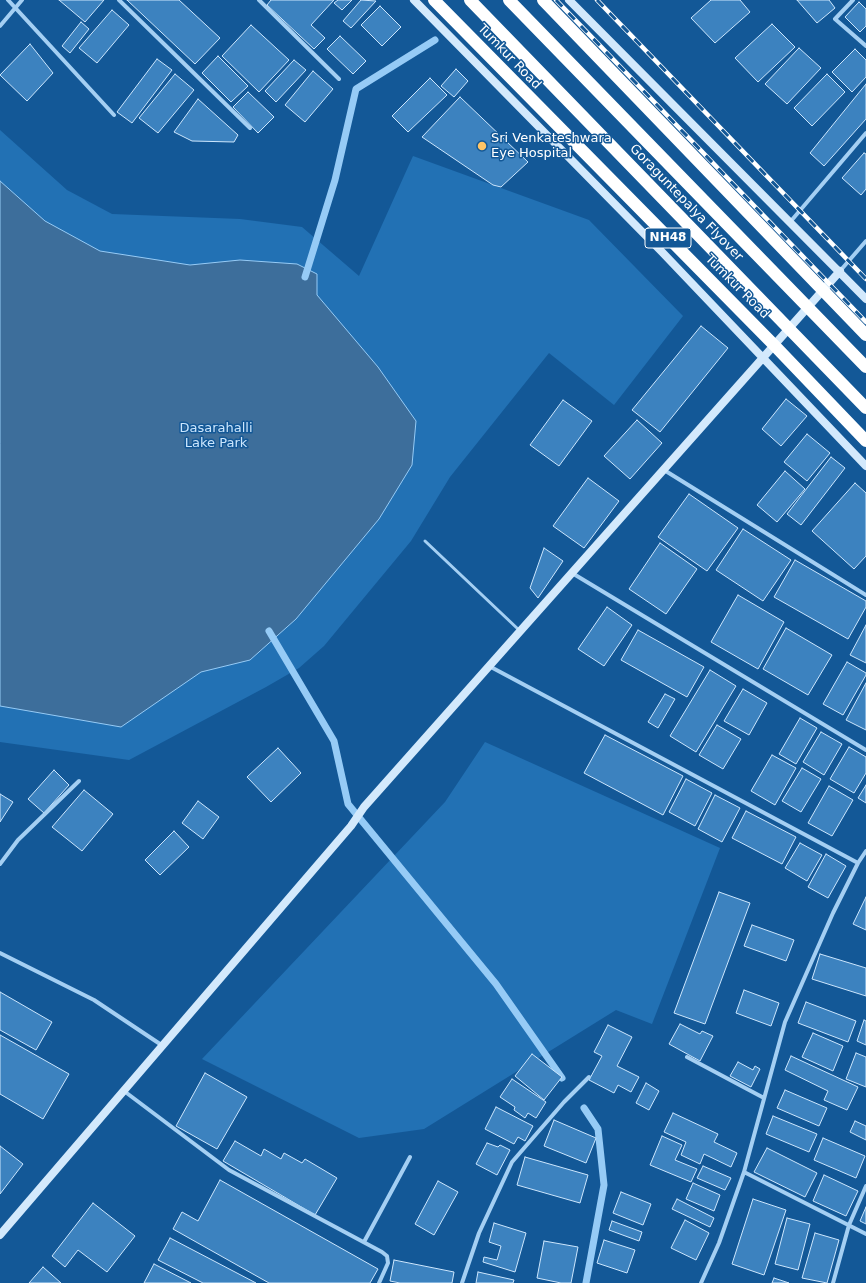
<!DOCTYPE html>
<html>
<head>
<meta charset="utf-8">
<style>
	body { margin:0 }
	canvas { display:block; background:#135897 }
</style>
</head>
<body>
<canvas width="866" height="1283"></canvas>
<script>
const context = document.querySelector('canvas').getContext('2d');
context.lineJoin = 'round';
function fill(path, color) { context.fillStyle = color; context.fill(path, 'evenodd'); }
const poly = rows => new Path2D(rows.map(r => 'M' + r).join(''));
function strokePath(path, color, width, dash) { context.strokeStyle = color; context.lineWidth = width; context.lineCap = dash ? 'butt' : 'round'; context.setLineDash(dash || []); context.stroke(path); }
function write(font, color, halo, rows, align = 'center') {
  context.font = font + ' "DejaVu Sans",sans-serif'; context.lineWidth = 3; context.setLineDash([]); context.textBaseline = 'middle'; context.strokeStyle = halo; context.fillStyle = color; for (const [text, x, y, turn = 0] of rows) {
    context.save(); context.translate(x, y); context.rotate((+turn || 0) * Math.PI / 180); context.textAlign = isNaN(turn) ? turn : align; if (halo) context.strokeText(text, 0, 0); context.fillText(text, 0, 0); context.restore();
  }
}
fill(poly([
	[0,130,67,190,112,214,240,219,302,227,359,276,413,156,589,220,683,316,614,405,549,353,450,477,411,541,324,646,299,668,266,687,129,760,0,742],
	[485,742,720,848,652,1024,616,1010,424,1129,359,1138,202,1059,445,802]
]), '#2271b4');
const water = poly([
	[0,181,45,221,100,251,190,265,240,260,297,264,317,274,317,295,378,367,416,421,412,465,379,519,296,619,250,660,201,672,121,727,0,706,0,181]
]);
fill(water, '#3d6e9b');
strokePath(water, '#96cbf6', 1);
strokePath(poly([
	[305,277,335,180,356,89,435,40],
	[269,631,334,741,348,804,496,984,562,1078],
	[584,1108,598,1129,604,1185,586,1283]
]), '#96cbf6', 7);
const building = poly([
	[59,0,104,0,85,22,59,0],
	[127,0,179,0,220,38,195,64,127,0],
	[271,0,334,0,311,25,325,38,314,49,267,5,271,0],
	[338,0,352,0,342,10,334,3,338,0],
	[361,0,376,1,351,28,343,21,361,0],
	[711,0,740,0,750,12,715,43,691,18,711,0],
	[797,0,829,0,835,8,817,23,797,0],
	[859,2,866,9,866,26,860,32,845,17,859,2],
	[380,6,401,27,382,46,361,25,380,6],
	[112,10,129,25,97,63,79,48,112,10],
	[81,22,89,29,70,53,62,46,81,22],
	[772,24,795,47,758,82,735,58,772,24],
	[251,25,289,60,259,92,222,56,251,25],
	[340,36,366,61,353,74,327,49,340,36],
	[30,44,53,73,27,101,0,75,30,44],
	[799,48,821,68,787,104,765,84,799,48],
	[855,49,866,60,866,77,852,92,832,72,855,49],
	[218,56,248,86,231,102,202,73,218,56],
	[157,59,172,70,132,123,117,112,157,59],
	[294,60,306,70,276,102,265,91,294,60],
	[456,69,468,81,454,97,441,86,456,69],
	[313,71,333,89,305,122,285,105,313,71],
	[175,74,194,90,158,133,139,118,175,74],
	[827,74,845,92,812,126,794,108,827,74],
	[430,78,447,95,408,132,392,116,430,78],
	[866,84,866,119,824,166,810,153,866,84],
	[248,92,274,117,258,133,233,107,248,92],
	[460,97,528,162,501,187,493,185,422,137,460,97],
	[198,99,238,135,234,142,192,141,174,132,198,99],
	[864,153,866,154,866,189,861,195,842,178,864,153],
	[701,326,728,348,660,432,632,410,701,326],
	[786,399,807,416,781,446,762,429,786,399],
	[563,400,592,421,559,466,530,445,563,400],
	[637,420,662,443,630,479,604,456,637,420],
	[807,434,830,453,807,481,784,462,807,434],
	[831,457,845,468,801,525,787,514,831,457],
	[785,471,805,489,777,522,757,505,785,471],
	[588,478,619,501,584,548,553,526,588,478],
	[855,483,866,493,866,556,854,569,812,531,855,483],
	[689,494,738,528,707,571,658,537,689,494],
	[743,529,791,560,763,601,716,570,743,529],
	[660,543,697,569,666,614,629,589,660,543],
	[544,548,563,561,538,598,530,588,544,548],
	[795,560,866,601,866,607,848,639,774,597,795,560],
	[738,595,784,622,758,669,711,642,738,595],
	[607,607,632,625,604,666,578,649,607,607],
	[866,625,866,663,850,655,866,625],
	[786,628,832,655,808,695,763,669,786,628],
	[638,630,704,667,687,697,621,660,638,630],
	[847,662,866,673,866,675,843,715,823,704,847,662],
	[710,670,736,686,696,752,670,736,710,670],
	[866,683,866,730,846,720,866,683],
	[743,689,767,703,749,735,724,721,743,689],
	[665,694,675,699,658,728,648,722,665,694],
	[800,718,817,728,796,764,779,754,800,718],
	[717,725,741,739,723,769,699,755,717,725],
	[821,732,842,744,824,775,803,762,821,732],
	[605,735,683,776,663,815,584,773,605,735],
	[849,747,866,757,866,773,854,793,830,779,849,747],
	[278,748,301,773,271,802,247,777,278,748],
	[772,755,796,768,775,805,751,791,772,755],
	[802,768,821,779,801,812,782,801,802,768],
	[54,770,69,785,44,813,28,799,54,770],
	[686,779,712,793,695,826,669,812,686,779],
	[866,785,866,803,858,798,866,785],
	[829,786,853,800,832,836,808,823,829,786],
	[84,790,113,814,82,851,52,827,84,790],
	[0,794,13,802,0,822,0,794],
	[715,795,740,808,722,842,698,829,715,795],
	[198,801,219,817,203,839,182,823,198,801],
	[746,811,796,837,782,864,732,838,746,811],
	[174,831,189,847,160,875,145,860,174,831],
	[800,843,822,855,807,881,785,868,800,843],
	[826,854,846,866,828,898,808,887,826,854],
	[719,892,750,903,705,1024,674,1013,719,892],
	[866,897,866,930,853,924,866,897],
	[752,925,794,940,786,961,744,946,752,925],
	[820,954,866,968,866,996,812,979,820,954],
	[744,990,779,1003,771,1026,736,1013,744,990],
	[0,992,52,1022,36,1050,0,1030,0,992],
	[806,1002,856,1021,848,1042,798,1023,806,1002],
	[864,1020,866,1021,866,1045,857,1041,864,1020],
	[680,1024,700,1034,702,1031,713,1036,700,1061,669,1044,680,1024],
	[608,1025,632,1037,617,1066,639,1077,631,1092,618,1085,614,1093,589,1080,602,1056,594,1052,608,1025],
	[813,1033,843,1046,833,1071,802,1057,813,1033],
	[0,1035,69,1074,43,1119,0,1094,0,1035],
	[856,1053,866,1057,866,1087,846,1079,856,1053],
	[532,1054,562,1077,544,1100,515,1076,532,1054],
	[791,1056,858,1087,847,1110,824,1100,828,1091,785,1070,791,1056],
	[738,1062,753,1070,755,1066,760,1069,751,1087,730,1076,738,1062],
	[205,1073,247,1097,217,1149,176,1126,205,1073],
	[512,1079,546,1102,536,1118,528,1113,525,1118,514,1110,515,1107,500,1097,512,1079],
	[646,1083,659,1091,649,1110,636,1103,646,1083],
	[785,1090,827,1108,819,1126,777,1108,785,1090],
	[496,1107,533,1126,525,1141,518,1137,514,1144,485,1129,496,1107],
	[673,1113,718,1134,714,1142,737,1153,731,1167,704,1154,700,1164,681,1155,686,1142,664,1132,673,1113],
	[773,1116,817,1134,809,1152,766,1134,773,1116],
	[554,1120,596,1138,586,1163,544,1146,554,1120],
	[855,1121,866,1126,866,1140,850,1132,855,1121],
	[662,1136,682,1145,675,1160,697,1169,691,1182,650,1165,662,1136],
	[823,1138,865,1156,856,1178,814,1160,823,1138],
	[235,1141,261,1156,264,1149,281,1159,284,1153,302,1163,305,1159,337,1178,315,1215,223,1161,235,1141],
	[487,1143,498,1147,500,1145,510,1150,497,1175,476,1164,487,1143],
	[0,1146,23,1164,0,1194,0,1146],
	[767,1148,817,1173,805,1197,754,1172,767,1148],
	[525,1157,588,1175,580,1203,517,1185,525,1157],
	[703,1166,731,1178,725,1190,697,1178,703,1166],
	[824,1175,858,1191,846,1216,813,1201,824,1175],
	[220,1180,378,1269,370,1283,269,1283,173,1229,182,1212,198,1221,220,1180],
	[438,1181,458,1192,434,1235,415,1224,438,1181],
	[693,1183,720,1195,714,1211,686,1199,693,1183],
	[621,1192,651,1204,643,1225,613,1213,621,1192],
	[677,1199,714,1218,710,1227,672,1209,677,1199],
	[753,1199,786,1210,764,1275,732,1264,753,1199],
	[93,1203,135,1236,107,1272,78,1250,65,1267,52,1256,93,1203],
	[866,1207,866,1224,860,1221,866,1207],
	[787,1218,810,1224,798,1270,775,1264,787,1218],
	[685,1220,709,1233,696,1260,671,1248,685,1220],
	[612,1221,642,1232,639,1241,609,1230,612,1221],
	[494,1223,526,1233,515,1272,483,1262,484,1257,497,1260,501,1246,489,1242,494,1223],
	[815,1233,839,1240,827,1283,802,1278,815,1233],
	[170,1238,256,1283,203,1283,158,1260,170,1238],
	[604,1240,635,1250,627,1273,597,1263,604,1240],
	[544,1241,578,1247,571,1283,561,1283,537,1278,544,1241],
	[394,1260,454,1272,452,1283,400,1283,390,1281,394,1260],
	[154,1264,191,1283,144,1283,154,1264],
	[43,1267,61,1283,29,1283,43,1267],
	[478,1272,514,1280,513,1283,476,1283,478,1272],
	[774,1278,789,1283,772,1283,774,1278]
]);
fill(building, '#3c82bf');
strokePath(building, '#cce6fd', 1);
strokePath(poly([
	[425,541,519,630]
]), '#a4cff3', 3);
strokePath(poly([
	[8,0,114,115],
	[119,0,250,128],
	[259,0,339,79],
	[853,0,835,19,866,46],
	[0,26,22,0],
	[791,221,866,133],
	[840,271,866,241],
	[664,470,866,595],
	[572,573,866,750],
	[489,666,858,863],
	[0,864,18,840,79,781],
	[0,953,94,1000,163,1046],
	[687,1057,764,1098],
	[124,1091,229,1170,382,1252,387,1256,388,1263,379,1283],
	[744,1172,866,1234],
	[364,1242,410,1157],
	[462,1283,479,1233,512,1162,564,1102,589,1077],
	[701,1283,719,1243,744,1172,785,1022,833,913,858,863,866,851],
	[833,1283,849,1225,866,1186]
]), '#a4cff3', 4);
strokePath(poly([
	[414,0,662,252,866,466],
	[569,0,866,299],
	[0,1235,351,826,364,807,840,271]
]), '#d3e9fc', 8);
strokePath(poly([
	[434,0,774,345,866,441],
	[543,0,866,335]
]), '#fff', 12);
const rail = poly([
	[556,0,866,322],
	[597,0,866,279]
]);
strokePath(rail, '#fff', 4.5);
strokePath(rail, '#135897', 3, [9]);
strokePath(poly([
	[470,0,866,408],
	[509,0,866,367]
]), '#fff', 12);
for (const [x, y, r, color] of [
	[482,146,5,"#ffc566"]
]) { const dot = new Path2D(); dot.arc(x, y, r, 0, 2 * Math.PI); context.fillStyle = color; context.fill(dot); strokePath(dot, '#135897', 1.5); }
for (const [x, y, w] of [
	[668,238,46]
]) { const box = new Path2D(); box.roundRect(x - w / 2, y - 10, w, 20, 3); context.fillStyle = '#135897'; context.fill(box); strokePath(box, '#fff', 1); }
write('bold 12px', '#fff', null, [
	["NH48",668,238]
]);
write('13px', '#fff', '#135897', [
	["Tumkur Road",509,57,46],
	["Goraguntepalya Flyover",686,203,46],
	["Tumkur Road",737,287,45]
]);
write('13px', '#fff', '#135897', [
	["Sri Venkateshwara",491,139],
	["Eye Hospital",491,154]
], 'left');
write('13px', '#cce6fd', '#135897', [
	["Dasarahalli",216,429],
	["Lake Park",216,444]
]);
</script>
</body>
</html>
